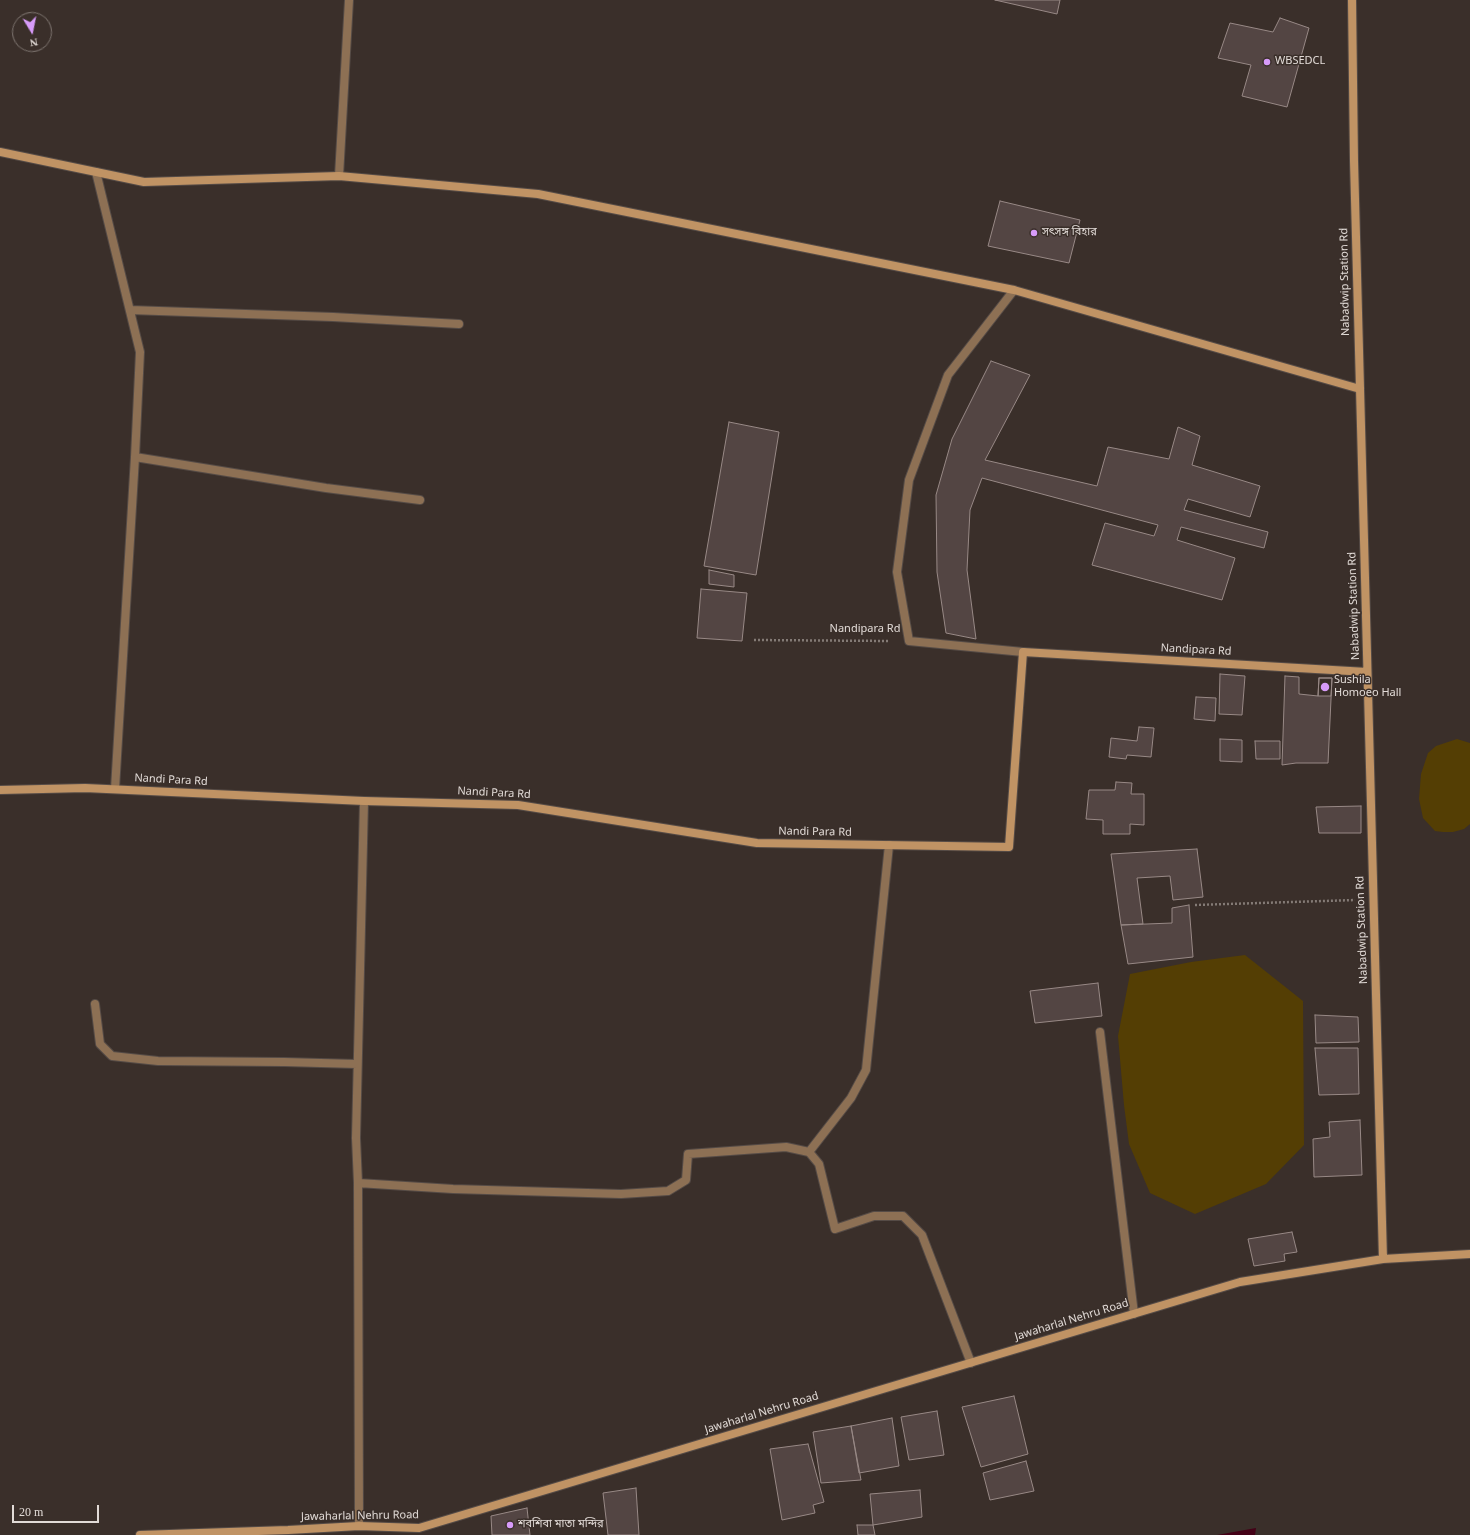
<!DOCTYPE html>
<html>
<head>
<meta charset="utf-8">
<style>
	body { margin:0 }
	#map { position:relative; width:1470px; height:1535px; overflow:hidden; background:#3a2f2a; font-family:Georgia,serif }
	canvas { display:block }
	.north { position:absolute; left:12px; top:12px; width:40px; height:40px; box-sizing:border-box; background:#3a2f2a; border:1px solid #7d746f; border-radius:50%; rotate:170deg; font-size:11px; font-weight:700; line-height:16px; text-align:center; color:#e2dbd7 }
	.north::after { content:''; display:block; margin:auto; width:14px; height:18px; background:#d79bf9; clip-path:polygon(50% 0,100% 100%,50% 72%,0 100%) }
	.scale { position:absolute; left:12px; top:1505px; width:87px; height:18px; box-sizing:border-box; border:2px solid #e2dbd7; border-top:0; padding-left:5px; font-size:12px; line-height:14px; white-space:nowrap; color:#e2dbd7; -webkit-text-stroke:3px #3a2f2a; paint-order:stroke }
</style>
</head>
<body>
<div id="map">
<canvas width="1470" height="1535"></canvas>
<div class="north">N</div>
<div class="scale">20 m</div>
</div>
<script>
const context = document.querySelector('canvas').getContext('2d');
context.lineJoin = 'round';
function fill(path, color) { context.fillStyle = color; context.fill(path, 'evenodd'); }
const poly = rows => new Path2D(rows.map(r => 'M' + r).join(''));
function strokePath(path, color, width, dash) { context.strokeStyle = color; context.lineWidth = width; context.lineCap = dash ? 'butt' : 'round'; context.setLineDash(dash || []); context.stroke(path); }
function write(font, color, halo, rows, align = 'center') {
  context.font = font + ' Georgia,"Noto Sans Bengali",serif'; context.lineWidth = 3; context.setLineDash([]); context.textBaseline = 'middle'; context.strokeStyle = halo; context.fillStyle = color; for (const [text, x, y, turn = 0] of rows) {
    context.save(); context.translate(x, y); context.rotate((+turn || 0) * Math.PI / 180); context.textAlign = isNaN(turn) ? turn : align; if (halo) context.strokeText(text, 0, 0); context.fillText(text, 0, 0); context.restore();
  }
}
fill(poly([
	[1457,739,1470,743,1470,824,1464,829,1453,832,1443,832,1435,831,1423,818,1419,799,1421,774,1428,753,1436,746],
	[1245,955,1303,1001,1304,1145,1266,1184,1195,1214,1150,1193,1129,1144,1124,1105,1118,1036,1130,974,1191,962]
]), '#543e04');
fill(poly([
	[1256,1528,1255,1535,1217,1535]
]), '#440117');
const building = poly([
	[995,0,1060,0,1057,14,995,0],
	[1280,18,1309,28,1287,107,1242,96,1251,65,1218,58,1230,23,1273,32,1280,18],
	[1000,201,1080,220,1069,263,988,246,1000,201],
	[991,361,1030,375,985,460,1097,486,1108,447,1169,459,1178,427,1200,436,1192,465,1260,486,1250,517,1188,499,1184,510,1268,532,1264,548,1181,527,1177,540,1235,558,1222,600,1092,565,1105,523,1154,536,1158,525,982,478,970,510,967,570,976,639,946,633,937,572,936,495,952,439,991,361],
	[729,422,779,432,756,575,704,566,729,422],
	[709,570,734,575,734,587,709,584,709,570],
	[701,589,747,593,742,641,697,638,701,589],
	[1220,674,1245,676,1242,715,1219,714,1220,674],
	[1285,676,1299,677,1299,694,1318,696,1319,678,1332,678,1328,763,1296,763,1282,765,1285,676],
	[1319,678,1332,678,1331,696,1318,696,1319,678],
	[1196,697,1216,698,1215,721,1194,719,1196,697],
	[1139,727,1154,728,1151,757,1127,755,1126,759,1109,757,1111,738,1137,741,1139,727],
	[1220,739,1242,740,1242,762,1220,761,1220,739],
	[1255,741,1280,741,1280,759,1256,759,1255,741],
	[1116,782,1132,783,1131,794,1144,794,1144,825,1130,824,1130,834,1103,834,1103,820,1086,819,1089,790,1115,790,1116,782],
	[1361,806,1361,833,1319,833,1316,807,1361,806],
	[1197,849,1203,897,1173,900,1170,876,1137,878,1143,924,1121,925,1111,854,1197,849],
	[1189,905,1193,957,1128,964,1121,925,1172,923,1172,908,1189,905],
	[1098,983,1102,1016,1035,1023,1030,991,1098,983],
	[1315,1015,1358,1017,1359,1042,1316,1043,1315,1015],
	[1315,1048,1358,1048,1359,1094,1319,1095,1315,1048],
	[1360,1120,1362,1175,1314,1177,1313,1139,1330,1137,1329,1122,1360,1120],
	[1292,1232,1297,1252,1284,1254,1285,1261,1254,1266,1248,1239,1292,1232],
	[1014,1396,1028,1454,981,1467,962,1407,1014,1396],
	[937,1411,944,1455,909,1460,901,1417,937,1411],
	[892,1418,899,1466,859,1473,851,1426,892,1418],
	[851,1426,861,1480,821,1483,813,1432,851,1426],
	[808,1444,824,1502,813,1505,815,1513,782,1520,770,1449,808,1444],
	[1026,1461,1034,1491,990,1500,983,1473,1026,1461],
	[636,1488,639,1535,608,1535,603,1493,636,1488],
	[920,1490,922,1517,873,1525,870,1494,920,1490],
	[527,1508,530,1535,492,1535,491,1516,527,1508],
	[857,1525,873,1525,875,1535,858,1535,857,1525]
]);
fill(building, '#534543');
strokePath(building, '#988986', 1);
const street = poly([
	[96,172,140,352,135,457,115,789],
	[339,176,349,0],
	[1014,290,948,375,909,480,897,572,909,641,1023,652],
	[130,310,333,317,459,324],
	[135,457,326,488,420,500],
	[889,845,866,1070,851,1098,809,1152,819,1164,835,1229,874,1216,903,1216,922,1235,971,1363],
	[95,1004,100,1044,112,1056,158,1061,284,1062,357,1064],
	[1100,1032,1134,1314],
	[358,1183,453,1189,621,1194,668,1191,686,1180,688,1154,786,1147,809,1152],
	[359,1526,358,1183,356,1138,364,801]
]);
const secondary = poly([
	[1352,0,1354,161,1383,1259],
	[0,152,144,182,339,176,538,194,1014,290,1360,389],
	[0,790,85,788,364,801,518,805,757,843,1009,847,1023,652,1367,672],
	[140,1535,288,1530,359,1526,419,1528,1240,1282,1383,1259,1470,1254]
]);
strokePath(street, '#554b46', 10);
strokePath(secondary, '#554b46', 10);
strokePath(poly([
	[754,640,890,641],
	[1195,905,1355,900]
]), '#847b76', 2.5, [2, 2]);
strokePath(street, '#8d7054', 8);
strokePath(secondary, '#c09364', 8);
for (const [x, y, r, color] of [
	[1267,62,4,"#d79bf9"],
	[1034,233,4,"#d79bf9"],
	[1325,687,5,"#d79bf9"],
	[510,1525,4,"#d79bf9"]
]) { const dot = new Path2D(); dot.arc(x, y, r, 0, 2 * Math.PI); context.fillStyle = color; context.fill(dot); strokePath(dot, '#3a2f2a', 1.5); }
write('11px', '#e2dbd7', '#3a2f2a', [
	["WBSEDCL",1275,62],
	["সৎসঙ্গ বিহার",1042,233],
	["Sushila",1334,681],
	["Homoeo Hall",1334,694],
	["শবশিবা মাতা মন্দির",518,1525]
], 'left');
write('11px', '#e2dbd7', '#3a2f2a', [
	["Nabadwip Station Rd",1346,282,-91],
	["Nabadwip Station Rd",1355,606,-92],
	["Nandipara Rd",865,630],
	["Nandipara Rd",1196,651,3],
	["Nandi Para Rd",171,781,3],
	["Nandi Para Rd",494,794,3],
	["Nandi Para Rd",815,833,1],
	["Nabadwip Station Rd",1363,930,-92],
	["Jawaharlal Nehru Road",1072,1321,-17],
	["Jawaharlal Nehru Road",762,1414,-17],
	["Jawaharlal Nehru Road",360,1517,-1]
]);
</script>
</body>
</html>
